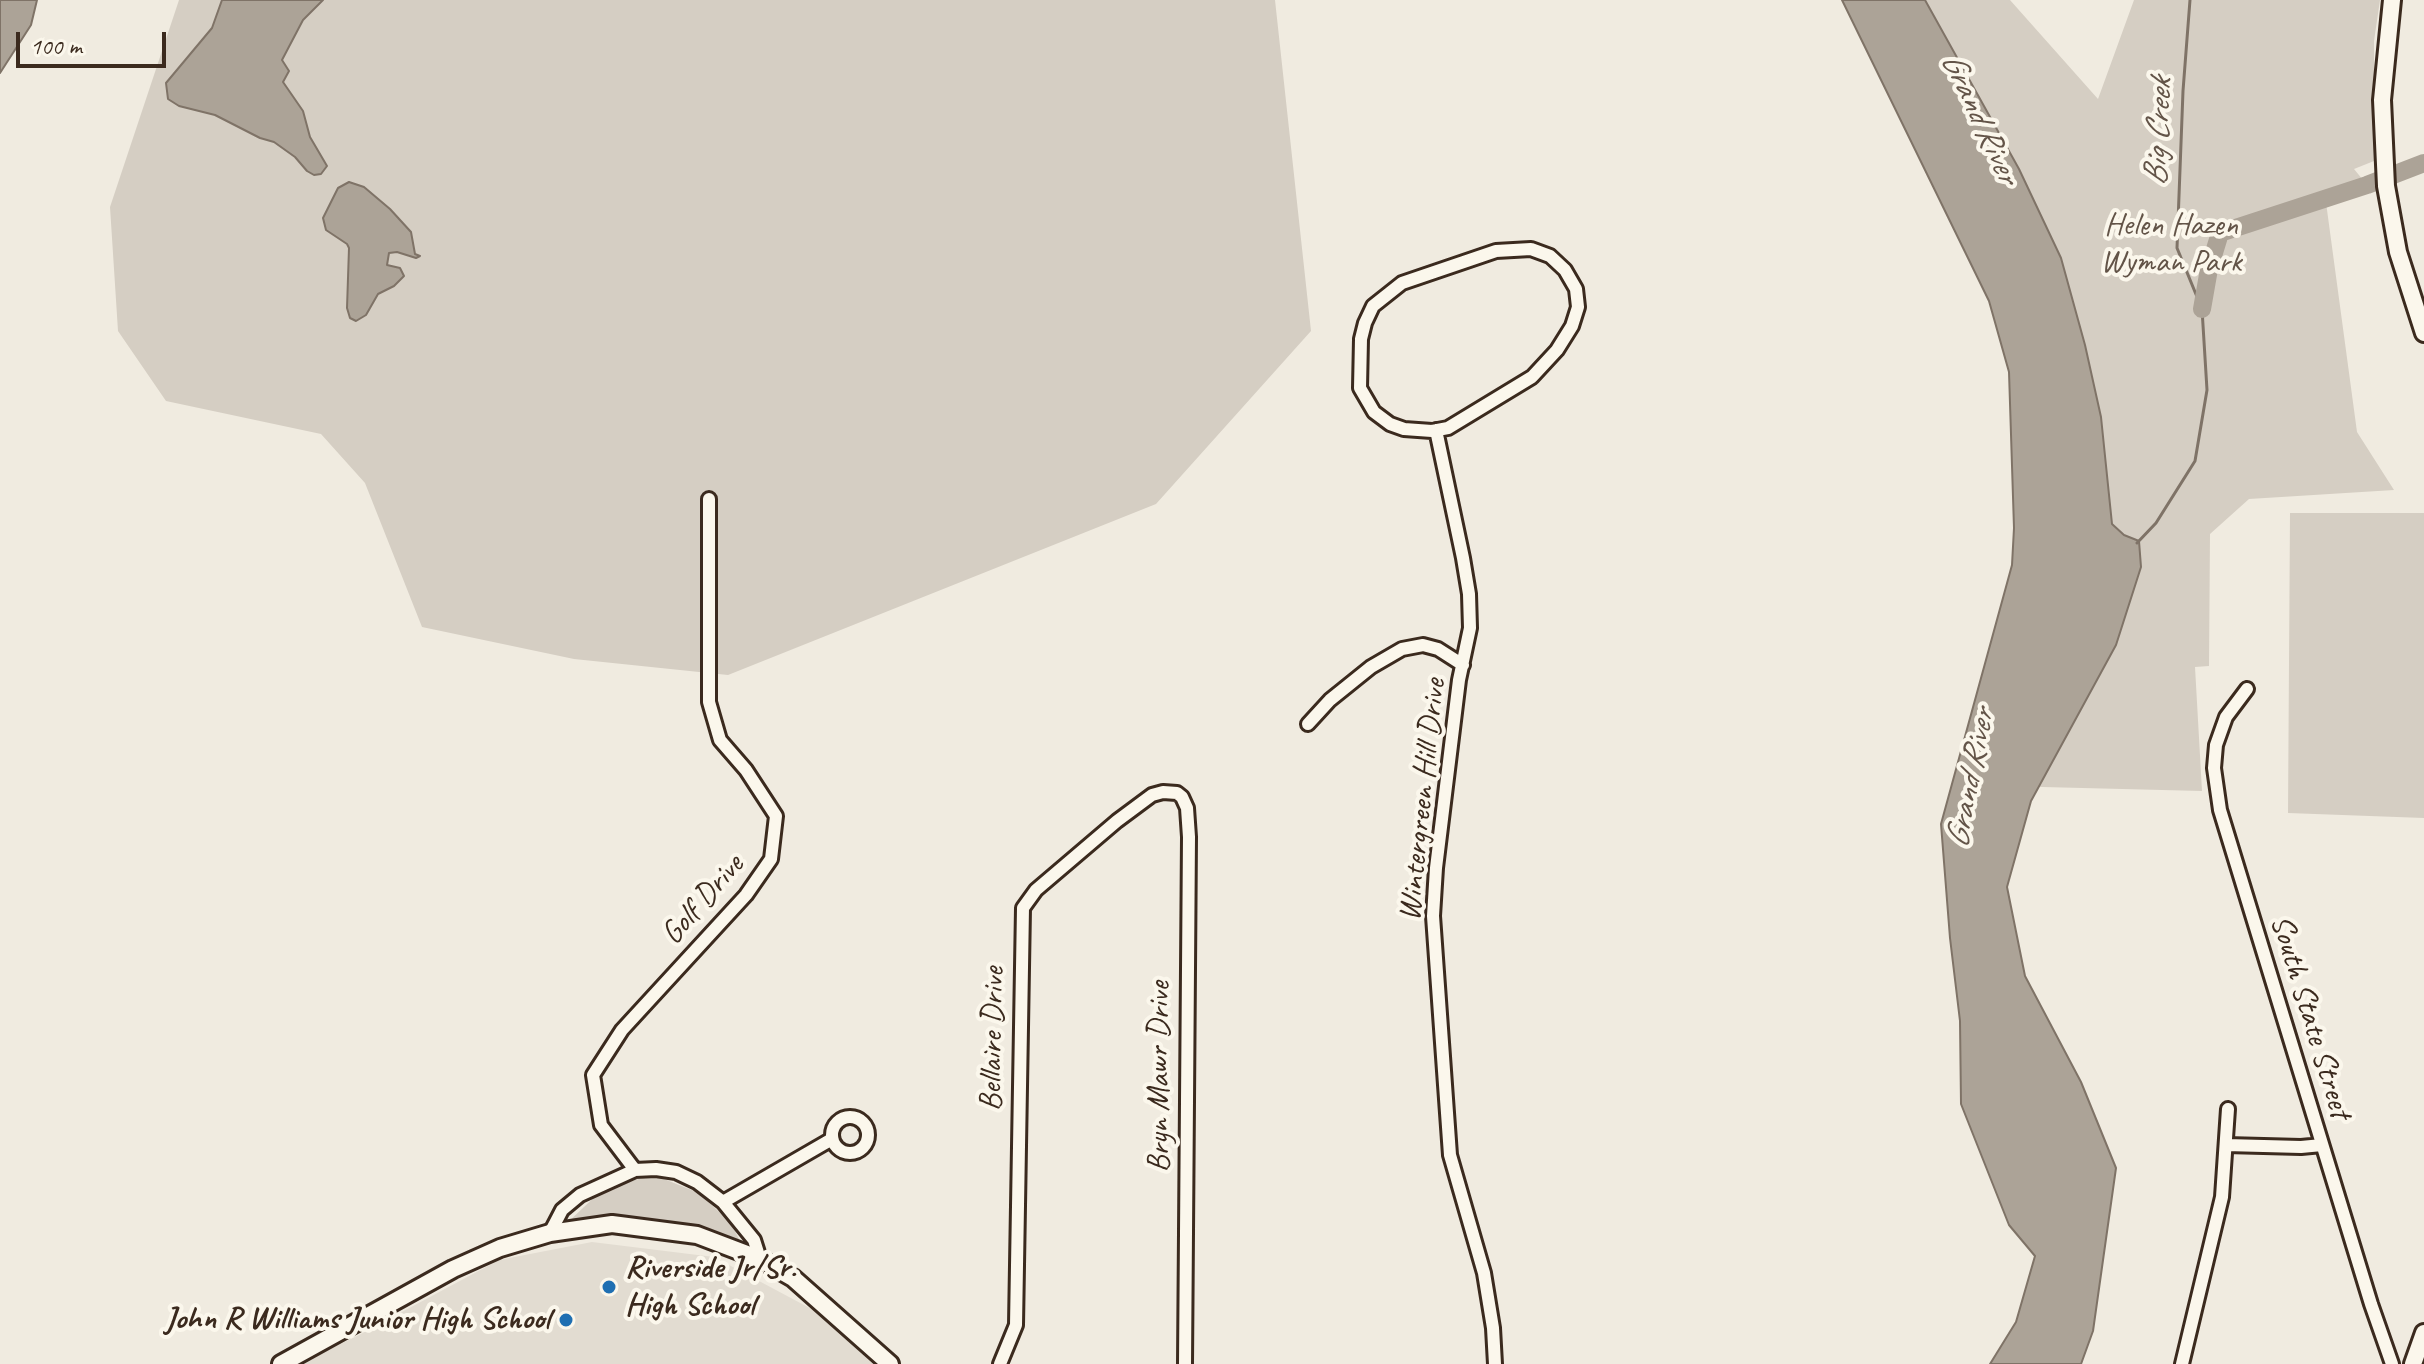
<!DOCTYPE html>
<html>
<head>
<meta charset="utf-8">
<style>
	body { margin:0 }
	#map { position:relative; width:2424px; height:1364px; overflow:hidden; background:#f0ebe0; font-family:Caveat,sans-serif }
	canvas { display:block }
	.scale { position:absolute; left:16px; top:32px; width:150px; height:36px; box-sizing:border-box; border:4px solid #3b2a1e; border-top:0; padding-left:10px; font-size:24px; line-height:28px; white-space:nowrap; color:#3b2a1e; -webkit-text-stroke:6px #fbf7ec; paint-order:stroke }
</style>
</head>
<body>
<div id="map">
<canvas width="2424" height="1364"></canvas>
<div class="scale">100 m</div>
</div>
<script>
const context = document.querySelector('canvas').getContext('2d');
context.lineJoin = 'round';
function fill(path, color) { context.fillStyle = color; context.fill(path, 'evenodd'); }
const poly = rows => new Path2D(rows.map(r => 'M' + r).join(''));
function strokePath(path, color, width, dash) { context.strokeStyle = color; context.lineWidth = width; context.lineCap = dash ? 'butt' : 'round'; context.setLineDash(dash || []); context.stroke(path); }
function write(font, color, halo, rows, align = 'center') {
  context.font = font + ' Caveat,sans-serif'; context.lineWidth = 8; context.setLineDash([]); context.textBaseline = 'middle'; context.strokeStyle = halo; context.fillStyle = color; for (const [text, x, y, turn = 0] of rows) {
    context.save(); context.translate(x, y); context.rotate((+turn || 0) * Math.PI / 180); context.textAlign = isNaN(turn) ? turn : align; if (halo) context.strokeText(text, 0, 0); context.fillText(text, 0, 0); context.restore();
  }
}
fill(poly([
	[592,1242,714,1257,819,1313,873,1364,299,1364,359,1335,499,1260]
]), '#e2dcd1');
fill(poly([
	[179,0,1275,0,1311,331,1156,504,728,675,574,659,422,627,365,483,321,434,166,401,118,331,110,207],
	[1879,0,2010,0,2098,99,2134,0,2380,0,2374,41,2374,161,2354,169,2363,180,2325,195,2357,432,2394,490,2249,499,2210,534,2209,666,2195,667,2202,791,2003,786,2042,435],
	[2290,513,2424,513,2424,818,2288,813],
	[654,1175,699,1193,731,1223,742,1245,565,1225,604,1188]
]), '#d5cec3');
const water = poly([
	[0,0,37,0,31,25,0,73,0,0],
	[222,0,323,0,303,20,282,60,289,71,283,82,303,111,310,137,327,166,321,174,314,175,307,171,295,157,274,142,260,138,215,115,179,106,168,99,166,83,212,28,222,0],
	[1842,0,1925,0,2019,169,2061,258,2085,345,2101,417,2112,524,2124,535,2139,541,2141,567,2116,645,2031,801,2007,887,2025,976,2081,1082,2116,1168,2093,1331,2081,1364,1990,1364,2016,1322,2035,1256,2009,1225,1961,1104,1960,1021,1950,938,1941,824,2012,565,2014,528,2009,372,1989,301,1842,0],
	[349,182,364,187,390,209,411,232,415,254,420,256,416,258,397,252,389,253,387,265,400,268,404,276,394,286,378,294,366,315,356,321,350,318,347,308,349,248,347,244,326,230,323,218,338,188,349,182]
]);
fill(water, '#aca397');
strokePath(water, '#7f7367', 2);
strokePath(poly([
	[2137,543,2156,523,2195,461,2207,390,2202,309,2177,248,2183,91,2190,0]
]), '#7f7367', 3);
strokePath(poly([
	[2202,309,2209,269,2220,233,2367,185,2424,163]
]), '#aca397', 18);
const street = poly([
	[1531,249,1550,256,1565,270,1576,289,1578,307,1572,326,1557,350,1532,377,1448,428,1432,431,1404,429,1390,424,1374,412,1360,388,1361,339,1365,323,1373,306,1402,283,1496,251,1531,249],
	[1436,430,1463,558,1469,594,1470,628,1459,680,1436,868,1433,916,1450,1155,1484,1273,1493,1328,1495,1364],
	[2247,689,2226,717,2216,745,2214,768,2220,810,2371,1304,2392,1364],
	[1308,724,1330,700,1371,667,1402,649,1423,645,1438,649,1463,665],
	'832 1135a18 18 0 1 1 36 0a18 18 0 1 1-36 0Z',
	[2226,1145,2301,1147,2322,1145],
	[635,1170,601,1125,593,1075,622,1030,746,895,771,859,776,816,746,770,720,740,709,702,709,499],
	[723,1202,832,1139],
	[550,1233,562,1210,580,1195,635,1170,656,1169,676,1172,697,1182,723,1202,754,1240,760,1259],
	[1000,1364,1016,1325,1023,908,1036,890,1117,821,1152,795,1163,792,1177,793,1182,797,1187,808,1189,837,1185,1364],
	[2182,1364,2222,1197,2228,1109]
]);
const secondary = poly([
	[2392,0,2382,100,2386,186,2398,252,2424,333],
	[281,1364,453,1269,500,1248,550,1233,612,1224,697,1235,760,1259,793,1278,890,1364],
	[2413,1364,2424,1333]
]);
strokePath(street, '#3b2a1e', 18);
strokePath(secondary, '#3b2a1e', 22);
strokePath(street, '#fbf7ec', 12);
strokePath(secondary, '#fbf7ec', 16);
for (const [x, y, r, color] of [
	[609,1287,8,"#1f6fb2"],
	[566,1320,8,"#1f6fb2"]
]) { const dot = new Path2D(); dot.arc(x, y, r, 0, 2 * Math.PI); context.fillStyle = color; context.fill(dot); strokePath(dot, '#fbf7ec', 3); }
write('32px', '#625347', '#fbf7ec', [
	["Helen Hazen",2171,226],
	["Wyman Park",2171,263]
]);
write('32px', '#3b2a1e', '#fbf7ec', [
	["Wintergreen Hill Drive",1423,800,-84],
	["Golf Drive",703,900,-49],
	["South State Street",2310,1017,73],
	["Bellaire Drive",993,1039,-89],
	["Bryn Mawr Drive",1160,1077,-90]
]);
write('bold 32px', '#3b2a1e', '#fbf7ec', [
	["Riverside Jr/Sr.",625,1269],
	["High School",625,1306],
	["John R Williams Junior High School",550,1320,"right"]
], 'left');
write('italic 34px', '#635448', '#fbf7ec', [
	["Grand River",1979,118,65],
	["Big Creek",2159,132,-87],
	["Grand River",1971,779,-79]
]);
</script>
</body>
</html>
